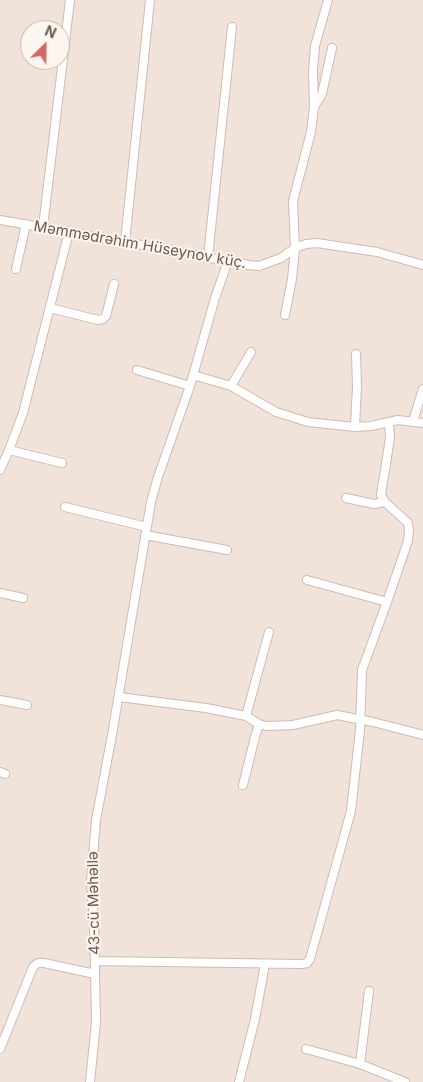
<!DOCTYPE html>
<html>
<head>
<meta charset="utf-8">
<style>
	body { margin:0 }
	#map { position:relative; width:423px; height:1082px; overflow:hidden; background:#faf2ea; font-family:Inter,sans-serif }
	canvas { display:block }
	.north { position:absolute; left:20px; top:20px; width:50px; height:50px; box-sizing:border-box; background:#fdf6f0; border:1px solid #c6b6b0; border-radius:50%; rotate:23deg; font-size:14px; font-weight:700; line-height:20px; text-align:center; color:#735750 }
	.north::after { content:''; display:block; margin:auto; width:18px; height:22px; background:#d6655d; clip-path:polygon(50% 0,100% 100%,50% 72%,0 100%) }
</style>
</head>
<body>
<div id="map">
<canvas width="423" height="1082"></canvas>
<div class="north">N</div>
</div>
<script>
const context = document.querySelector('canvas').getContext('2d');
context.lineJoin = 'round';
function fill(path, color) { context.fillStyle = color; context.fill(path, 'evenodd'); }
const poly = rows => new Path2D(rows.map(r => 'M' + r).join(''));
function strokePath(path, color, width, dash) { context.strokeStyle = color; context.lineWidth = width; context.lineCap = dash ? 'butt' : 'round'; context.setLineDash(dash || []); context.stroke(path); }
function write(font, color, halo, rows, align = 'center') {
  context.font = font + ' Inter,sans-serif'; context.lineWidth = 4; context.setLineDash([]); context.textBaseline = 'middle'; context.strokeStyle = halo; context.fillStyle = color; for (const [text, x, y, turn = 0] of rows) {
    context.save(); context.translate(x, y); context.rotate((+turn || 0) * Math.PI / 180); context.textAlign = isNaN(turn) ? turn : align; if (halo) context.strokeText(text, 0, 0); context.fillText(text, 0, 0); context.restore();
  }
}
fill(poly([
	[0,0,423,0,423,1082,0,1082],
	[30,30,60,30,60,60,30,60]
]), '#f1e3d9');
const minor = poly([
	[314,107,322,94,332,48],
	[0,220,125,242,248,265,259,266,281,258,295,248,306,244,317,243,377,252,423,265],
	[43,227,70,0],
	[125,242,150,0],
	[208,257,232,27],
	[16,269,26,224],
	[50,308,98,320,103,319,106,316,114,284],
	[285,315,292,279,295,248,293,201,311,132,314,107,313,71,315,46,328,0],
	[137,370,190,386],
	[193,375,231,386,276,412,308,422,355,427,371,426,398,420,423,423],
	[231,386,251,352],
	[413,421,423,389],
	[355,427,357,386,356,354],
	[9,450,62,463],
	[0,470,9,450,23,413,69,232],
	[346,498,374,504,385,502],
	[65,507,147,527],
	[145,535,227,550],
	[307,580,387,602],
	[0,593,23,598],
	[119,697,206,708,246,716,259,724,266,726,293,725,337,715,373,722,423,735],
	[0,700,27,705],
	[246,716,269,632],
	[0,772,5,774],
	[243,785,255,737,259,724],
	[95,961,302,964,307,963,310,959,351,811,360,730,362,670,387,602,408,541,409,530,408,523,385,502,381,495,390,438,389,422],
	[0,1049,33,967,38,963,44,963,95,974],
	[306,1049,360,1064,405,1082],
	[360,1064,369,991],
	[90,1082,96,1022,94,923,91,882,96,820,112,735,151,502,158,477,190,386,215,298,228,261],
	[239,1082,255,1019,265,964]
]);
strokePath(minor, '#cebbb4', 10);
strokePath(minor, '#fff', 8);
write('15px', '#735750', '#fdf6f0', [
	["Məmmədrəhim Hüseynov küç.",140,245,10],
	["43-cü Məhəllə",94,903,-91]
]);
</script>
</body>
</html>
